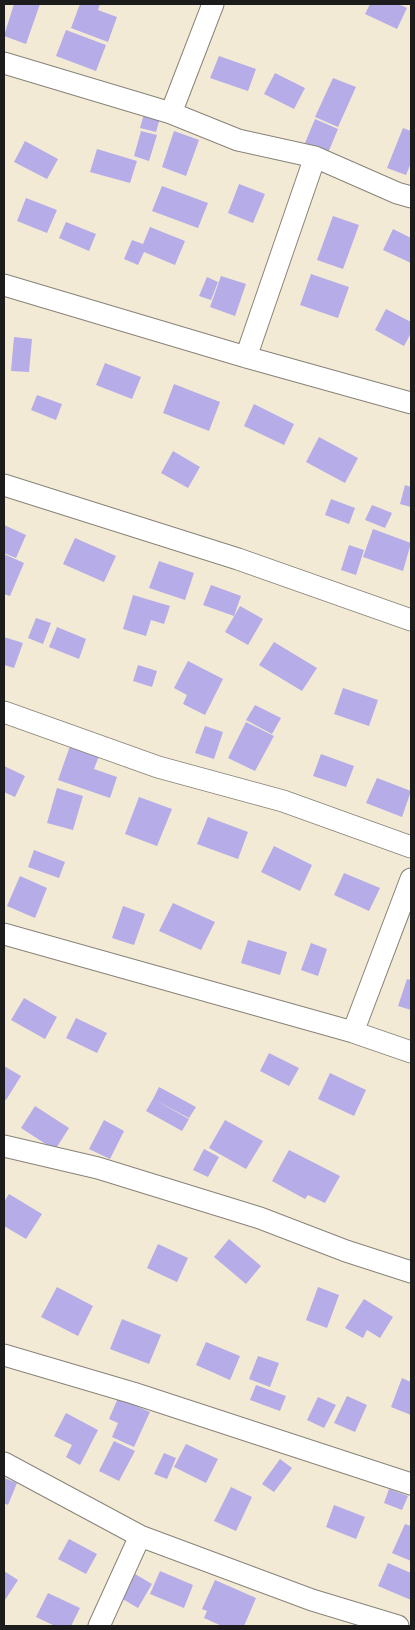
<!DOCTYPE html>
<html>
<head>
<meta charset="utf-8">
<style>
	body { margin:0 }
	#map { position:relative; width:415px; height:1630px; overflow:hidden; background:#f3ead5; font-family:Caveat,sans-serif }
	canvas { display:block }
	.frame { position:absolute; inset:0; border:5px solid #1c1c1c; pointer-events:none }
</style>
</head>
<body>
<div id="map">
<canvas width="415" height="1630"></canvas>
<div class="frame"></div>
</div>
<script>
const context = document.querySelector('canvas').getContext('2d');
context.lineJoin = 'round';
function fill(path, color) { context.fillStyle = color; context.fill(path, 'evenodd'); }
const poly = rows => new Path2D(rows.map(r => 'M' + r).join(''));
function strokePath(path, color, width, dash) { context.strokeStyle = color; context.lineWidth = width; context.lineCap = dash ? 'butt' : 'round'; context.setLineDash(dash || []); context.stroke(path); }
fill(poly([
	[14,4,40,4,26,44,4,36],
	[80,4,100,4,98,10,117,17,108,42,71,28],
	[370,4,398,4,407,8,397,29,365,14],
	[66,30,106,45,96,71,56,56],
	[219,56,256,69,248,91,210,78],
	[275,73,305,88,294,109,264,94],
	[333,78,356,87,338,127,315,117],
	[144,114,160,118,156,132,140,128],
	[315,119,338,129,328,153,305,143],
	[403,128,411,131,411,163,406,175,387,168],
	[141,131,157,135,149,161,134,156],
	[174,131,199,140,186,176,162,167],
	[25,141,58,159,47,179,14,162],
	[97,149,137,161,130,183,90,172],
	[239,184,265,194,253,223,228,213],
	[162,186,208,203,198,228,152,211],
	[26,198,57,210,47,233,17,221],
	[333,216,359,225,343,269,317,260],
	[66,222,96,234,89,251,59,238],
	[150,227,185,241,175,265,144,252,138,265,124,259,132,240,143,244],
	[393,229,411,238,411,263,383,250],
	[311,274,349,287,338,318,300,305],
	[221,276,246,284,235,316,210,307],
	[207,277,218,282,211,300,199,296],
	[386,309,411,322,411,333,404,346,375,330],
	[14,337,32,339,29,372,11,371],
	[105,363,141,377,132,399,96,385],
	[174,384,220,402,209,431,163,413],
	[37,395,62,404,56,420,31,410],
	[254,404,294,424,284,445,244,426],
	[319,437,358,458,345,483,306,462],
	[173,451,200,467,188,488,161,473],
	[405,485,411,487,411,507,400,504],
	[331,499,355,508,349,524,325,515],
	[372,505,392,513,385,528,365,520],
	[4,525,26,535,16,558,4,553],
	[373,529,411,543,403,571,363,557],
	[75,538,116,556,104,582,63,564],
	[349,545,364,550,356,575,341,570],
	[4,554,24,563,10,596,4,594],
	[159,561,194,573,185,600,149,588],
	[211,585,241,596,234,616,203,605],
	[133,595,170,606,164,624,151,620,146,636,123,629],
	[240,606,263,619,248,645,225,632],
	[36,618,51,623,43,644,28,638],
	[57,627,86,639,79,659,49,647],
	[4,637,23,643,14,668,4,665],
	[274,642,317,668,302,691,259,665],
	[188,661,223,679,205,715,183,704,187,695,174,688],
	[138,665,157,671,152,687,133,681],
	[343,688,378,700,369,726,334,714],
	[255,705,281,718,272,734,246,720],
	[246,722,274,736,255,771,228,758],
	[205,726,223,732,214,759,195,753],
	[70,746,99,756,94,769,117,777,110,798,58,780],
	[321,754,354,766,346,787,313,776],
	[4,766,25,776,15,797,4,792],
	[377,778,411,791,402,817,366,803],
	[57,788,83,796,73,830,47,823],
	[139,797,172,809,157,846,125,834],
	[208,817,248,832,238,859,197,844],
	[274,846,312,865,300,891,261,872],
	[34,850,65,862,59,878,28,867],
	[344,873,380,888,369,911,334,895],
	[20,876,47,888,35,918,7,906],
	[173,903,215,922,201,950,159,931],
	[123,906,145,914,134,945,112,938],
	[248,940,287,952,280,975,241,963],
	[311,943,327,949,318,976,301,970],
	[407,979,411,980,411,1010,398,1006],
	[24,998,57,1017,45,1039,11,1020],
	[76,1018,107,1033,97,1053,66,1038],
	[269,1053,299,1068,289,1086,260,1071],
	[4,1066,21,1076,6,1100,4,1099],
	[330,1073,366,1090,354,1116,318,1099],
	[159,1087,196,1107,189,1118,153,1099],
	[153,1099,189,1119,182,1131,146,1111],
	[35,1106,69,1128,55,1150,21,1128],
	[104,1120,124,1131,110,1159,89,1149],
	[225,1120,263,1141,246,1169,209,1148],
	[204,1149,219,1157,208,1177,193,1170],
	[289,1150,340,1176,325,1203,308,1195,305,1199,272,1181],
	[9,1194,42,1214,26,1239,4,1226,4,1202],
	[229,1239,261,1266,246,1284,214,1257],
	[158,1244,188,1258,177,1282,147,1268],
	[57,1287,93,1306,78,1336,41,1317],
	[318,1287,339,1295,327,1328,306,1320],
	[364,1299,393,1317,380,1338,367,1330,363,1338,345,1328],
	[122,1319,161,1335,149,1364,110,1349],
	[206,1342,240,1356,230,1380,196,1365],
	[258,1356,279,1363,270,1387,249,1379],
	[402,1378,411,1382,411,1415,391,1407],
	[256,1385,286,1396,280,1411,250,1400],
	[347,1396,367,1405,355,1432,334,1423],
	[318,1397,336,1405,324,1428,307,1420],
	[118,1398,150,1412,134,1447,112,1437,118,1423,109,1419],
	[66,1413,98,1430,80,1465,66,1457,72,1445,54,1436],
	[114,1441,135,1451,119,1481,99,1471],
	[186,1444,218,1459,206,1483,174,1467],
	[164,1453,176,1458,167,1479,154,1474],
	[280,1459,292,1468,274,1492,262,1484],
	[4,1478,17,1483,8,1505,4,1503],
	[231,1487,252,1497,236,1531,214,1521],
	[389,1489,408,1496,402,1510,384,1503],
	[334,1505,365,1517,356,1539,326,1527],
	[405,1524,411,1526,411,1561,392,1553],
	[69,1539,97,1554,86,1574,58,1559],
	[388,1563,411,1573,411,1600,378,1586],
	[4,1571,18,1580,5,1600,4,1600],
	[160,1571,193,1585,184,1608,150,1594],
	[135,1574,152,1584,138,1608,121,1598],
	[215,1580,256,1598,244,1626,222,1626,204,1618,207,1611,202,1609],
	[48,1593,80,1608,71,1626,55,1626,36,1617]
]), '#b5ace8');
const street = poly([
	[4,63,171,113,238,140,315,157,397,193,411,197],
	[171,113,213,4],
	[4,285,246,357,411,403],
	[246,357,315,157],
	[4,485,238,559,411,620],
	[4,712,158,767,283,801,411,847],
	[4,934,353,1032,411,1052],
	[353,1032,411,879],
	[4,1146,98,1168,260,1218,346,1251,411,1272],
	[4,1355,133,1393,411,1484],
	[4,1463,140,1536,312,1600,398,1626],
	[99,1626,140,1536]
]);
strokePath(street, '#888378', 23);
strokePath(street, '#fff', 21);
</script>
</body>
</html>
